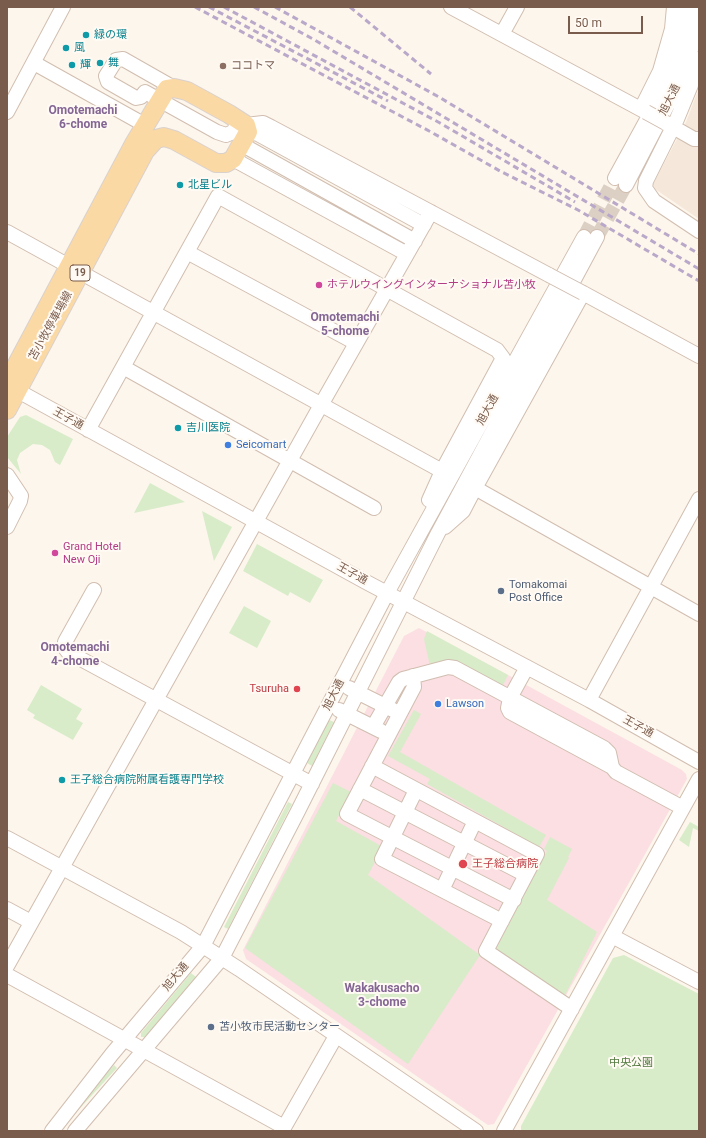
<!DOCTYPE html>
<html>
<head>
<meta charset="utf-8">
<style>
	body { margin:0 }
	#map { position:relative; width:706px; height:1138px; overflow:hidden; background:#fdf6ec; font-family:Roboto,sans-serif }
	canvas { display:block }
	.frame { position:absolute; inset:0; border:8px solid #7a5c4d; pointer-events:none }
	.scale { position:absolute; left:568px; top:16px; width:75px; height:18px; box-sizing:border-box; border:2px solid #7a5c4d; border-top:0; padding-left:5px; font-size:12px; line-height:14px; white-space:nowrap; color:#7a5c4d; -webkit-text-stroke:3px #fffaf3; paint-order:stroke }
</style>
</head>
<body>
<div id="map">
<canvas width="706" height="1138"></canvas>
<div class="frame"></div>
<div class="scale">50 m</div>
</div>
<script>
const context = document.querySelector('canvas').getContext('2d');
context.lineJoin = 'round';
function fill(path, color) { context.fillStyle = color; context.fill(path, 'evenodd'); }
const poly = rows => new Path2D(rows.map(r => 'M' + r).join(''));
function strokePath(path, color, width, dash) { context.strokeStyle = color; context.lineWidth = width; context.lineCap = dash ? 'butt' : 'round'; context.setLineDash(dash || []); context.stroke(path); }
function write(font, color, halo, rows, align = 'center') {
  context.font = font + ' Roboto,"Noto Sans JP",sans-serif'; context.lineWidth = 4; context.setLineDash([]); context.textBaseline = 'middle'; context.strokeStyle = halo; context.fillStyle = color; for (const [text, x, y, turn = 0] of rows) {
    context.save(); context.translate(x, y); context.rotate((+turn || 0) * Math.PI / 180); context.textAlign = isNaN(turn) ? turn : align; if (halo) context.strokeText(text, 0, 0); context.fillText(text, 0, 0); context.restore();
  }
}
fill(poly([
	[699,88,699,219,655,189,653,184,686,122]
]), '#f5e8da');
fill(poly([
	[419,628,508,675,682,770,686,774,687,779,494,1124,488,1125,246,959,243,950,404,636]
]), '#fbdfe3');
fill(poly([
	[26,415,73,439,60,465,55,462,50,450,42,445,33,444,20,453,17,460,21,474,7,457,7,437,20,417],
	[150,483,185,502,134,513],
	[202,511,232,527,214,561],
	[257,544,323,580,310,603,290,592,288,596,243,571],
	[244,606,271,621,257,648,229,633],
	[427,631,508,675,502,687,430,666,424,639],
	[41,685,82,709,76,719,83,723,73,740,33,718,35,715,27,710],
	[414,710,421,714,400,752,546,835,539,847,427,784,430,779,388,756],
	[329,720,334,722,312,766,307,763],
	[333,783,351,792,336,821,383,847,368,875,480,955,408,1064,245,948],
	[288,802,292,804,228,929,224,927],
	[690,822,699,827,699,831,693,828,689,847,679,840],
	[550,837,572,849,568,857,569,858,547,900,597,932,564,997,496,949,547,851,544,849],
	[624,955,699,994,699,1131,521,1131,521,1126,613,958],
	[191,973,196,977,146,1037,141,1037,141,1033],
	[114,1065,117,1068,59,1131,56,1128]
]), '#d8ecc9');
strokePath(poly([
	[584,237,615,178],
	[597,237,626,185]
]), '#dcd0c4', 14, [14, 7]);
const minor = poly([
	[451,7,646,112],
	[502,34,517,7],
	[699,59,691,85,677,119,646,181,645,188,654,201,699,231],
	[34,63,145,125],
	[174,88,123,59,116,60,106,76,108,82,136,98,141,97,145,92,217,132,226,135,233,132,240,120],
	[641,109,660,71,672,29,674,7],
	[7,112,63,7],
	[666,123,694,139,699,139],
	[246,125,263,123,271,127,549,275],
	[248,132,258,134,424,225],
	[241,144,415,241],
	[233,159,407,254],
	[615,178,667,83,683,33,686,7],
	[626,185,683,75,694,40,699,8],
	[7,232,442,471],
	[187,252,356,343],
	[123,367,374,508],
	[9,386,366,582,589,700,699,762],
	[88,430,218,196,497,350,503,358,442,471,429,500],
	[7,475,21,496,20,501,7,527],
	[475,488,583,293,699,356],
	[445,527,463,511,475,488,699,614],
	[94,590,65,642,65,648,68,652,312,784],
	[527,667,510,698,508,708,510,712,612,767],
	[413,676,414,687,347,814,514,900],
	[349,688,393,710],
	[589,700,699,499],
	[339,710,381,731],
	[373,727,399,682,403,679,448,667,455,668,604,748,609,753,612,767,616,772,683,808],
	[372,766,537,854,486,951,572,1009],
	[360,789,526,875],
	[416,790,382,859,502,921],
	[7,838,181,932,203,946,239,969,476,1131],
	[442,890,475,821],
	[7,909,31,922],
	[612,936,699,982],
	[7,966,321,405,431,212],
	[7,975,284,1127],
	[52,1131,112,1054,203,946,387,593,584,237],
	[75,1131,222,958,298,811,438,533,597,237],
	[282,1131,336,1036],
	[504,1131,699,779]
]);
const major = poly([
	[7,383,134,144,167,89,174,88,187,91,229,114,246,125,248,132,233,159,226,163,216,163,174,140,164,137,156,139,145,151,7,410]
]);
strokePath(minor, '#d1beb0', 16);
strokePath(major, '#dad1cd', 20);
strokePath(minor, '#fff', 14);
strokePath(major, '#fbd9a5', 18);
strokePath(poly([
	[195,7,431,132,500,171,578,210,699,281],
	[209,7,388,101],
	[224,7,440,123,575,202],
	[254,7,313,39,699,269],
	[275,7,439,97,699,254],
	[350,7,431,74]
]), '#b9a8c9', 3, [6, 4]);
const minorBridge = poly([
	[646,112,666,123],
	[549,275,583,293]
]);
strokePath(minorBridge, '#d1beb0', 16, []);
strokePath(minorBridge, '#fff', 14);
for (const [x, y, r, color] of [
	[86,35,4,"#0f9aa8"],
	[66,48,4,"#0f9aa8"],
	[100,63,4,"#0f9aa8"],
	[72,65,4,"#0f9aa8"],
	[223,66,4,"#8d6e63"],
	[180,185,4,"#0f9aa8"],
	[319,285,4,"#d1479c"],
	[178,428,4,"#0f9aa8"],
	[228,445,4,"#3f7fe0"],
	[55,553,4,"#d1479c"],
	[501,591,4,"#5c6f8a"],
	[297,689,4,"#e0444e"],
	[438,704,4,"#3f7fe0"],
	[62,780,4,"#0f9aa8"],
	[463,864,5,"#e0444e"],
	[211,1027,4,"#5c6f8a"]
]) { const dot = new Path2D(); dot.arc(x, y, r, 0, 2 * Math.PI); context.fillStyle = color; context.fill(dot); strokePath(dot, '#fffaf3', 1.5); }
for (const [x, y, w] of [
	[80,273,20]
]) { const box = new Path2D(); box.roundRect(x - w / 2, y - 8, w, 16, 3); context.fillStyle = '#fffaf3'; context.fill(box); strokePath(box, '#7a5c4d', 1); }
write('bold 10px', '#7a5c4d', null, [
	["19",80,273]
]);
write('11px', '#0d838f', '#fffaf3', [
	["緑の環",94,35],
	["風",74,48],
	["舞",108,63],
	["輝",80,65],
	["北星ビル",188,185],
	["吉川医院",186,428],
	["王子総合病院附属看護専門学校",70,780]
], 'left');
write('11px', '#785e54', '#fffaf3', [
	["ココトマ",231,66]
], 'left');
write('11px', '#7a5c4d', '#fffaf3', [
	["旭大通",670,100,-63],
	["苫小牧停車場線",51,326,-61],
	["旭大通",488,410,-61],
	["王子通",68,419,29],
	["王子通",352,574,29],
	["旭大通",334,695,-63],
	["王子通",638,727,29],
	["旭大通",176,977,-50]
]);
write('11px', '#b23c85', '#fffaf3', [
	["ホテルウイングインターナショナル苫小牧",327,285],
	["Grand Hotel",63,547],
	["New Oji",63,560]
], 'left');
write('11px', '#366cbe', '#fffaf3', [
	["Seicomart",236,445],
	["Lawson",446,704]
], 'left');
write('11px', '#4e5e75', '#fffaf3', [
	["Tomakomai",509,585],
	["Post Office",509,598],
	["苫小牧市民活動センター",219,1027]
], 'left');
write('11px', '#be3a42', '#fffaf3', [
	["Tsuruha",289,689],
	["王子総合病院",472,864,"left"]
], 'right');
write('11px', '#537a41', '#fffaf3', [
	["中央公園",631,1063]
]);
write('bold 12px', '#846695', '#fffaf3', [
	["Omotemachi",83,111],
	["6-chome",83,125],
	["Omotemachi",345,318],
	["5-chome",345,332],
	["Omotemachi",75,648],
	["4-chome",75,662],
	["Wakakusacho",382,989],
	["3-chome",382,1003]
]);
</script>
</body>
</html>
